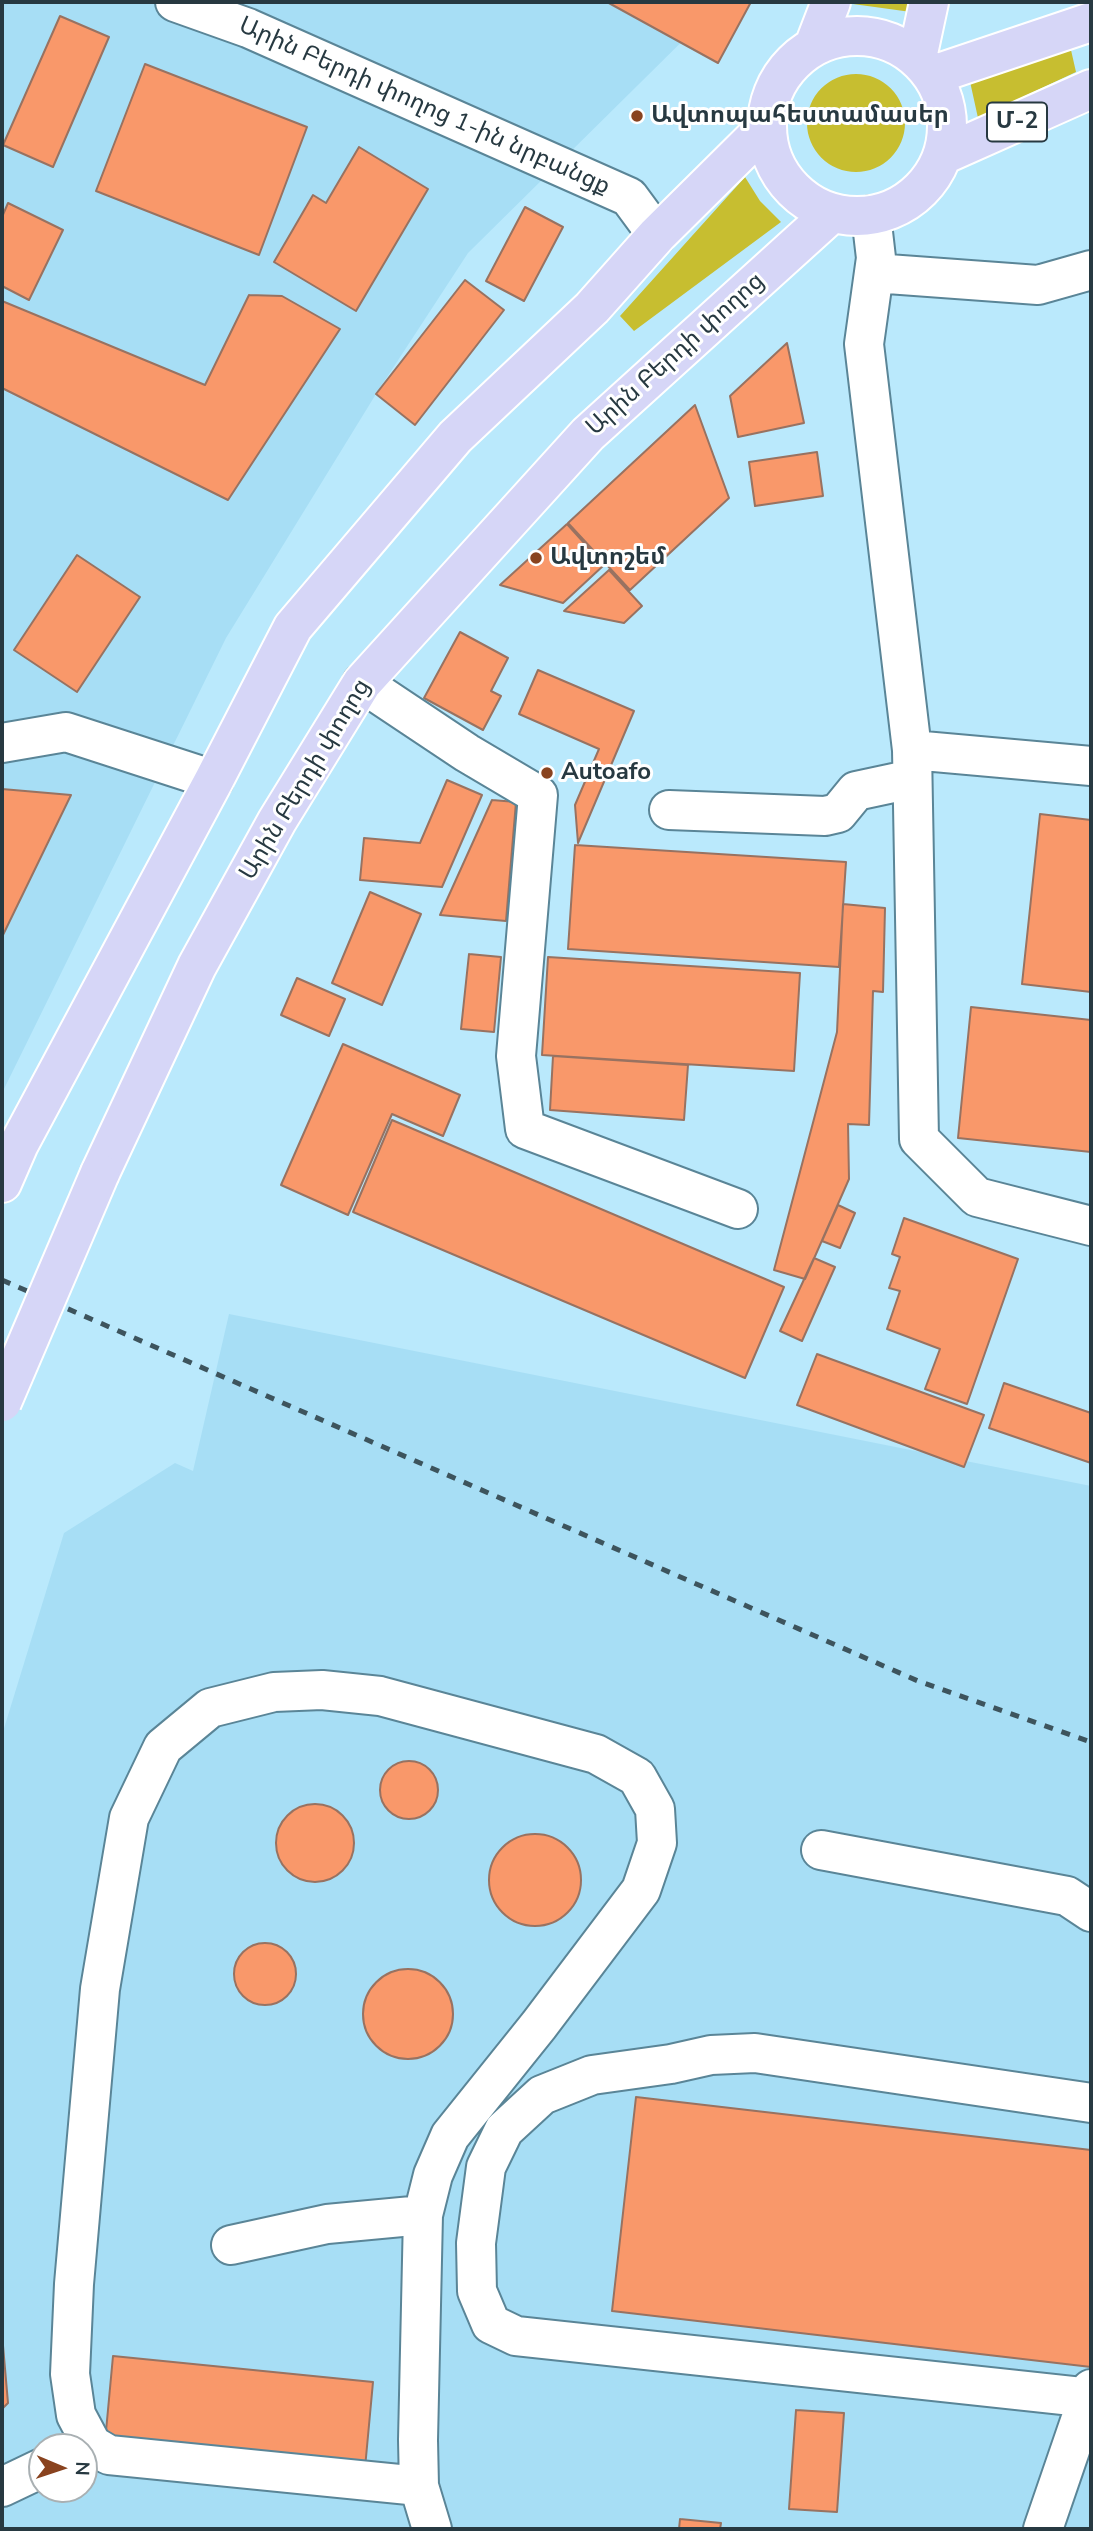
<!DOCTYPE html>
<html>
<head>
<meta charset="utf-8">
<style>
	body { margin:0 }
	#map { position:relative; width:1093px; height:2531px; overflow:hidden; background:#bae9fc; font-family:"Nunito Sans",sans-serif }
	canvas { display:block }
	.frame { position:absolute; inset:0; border:4px solid #273941; pointer-events:none }
	.north { position:absolute; left:28px; top:2433px; width:70px; height:70px; box-sizing:border-box; background:#fff; border:2px solid #a9b0b3; border-radius:50%; rotate:92deg; font-size:19px; font-weight:700; line-height:28px; text-align:center; color:#273941 }
	.north::after { content:''; display:block; margin:auto; width:24px; height:32px; background:#89431f; clip-path:polygon(50% 0,100% 100%,50% 72%,0 100%) }
</style>
</head>
<body>
<div id="map">
<canvas width="1093" height="2531"></canvas>
<div class="frame"></div>
<div class="north">N</div>
</div>
<script>
const context = document.querySelector('canvas').getContext('2d');
context.lineJoin = 'round';
function fill(path, color) { context.fillStyle = color; context.fill(path, 'evenodd'); }
const poly = rows => new Path2D(rows.map(r => 'M' + r).join(''));
function strokePath(path, color, width, dash) { context.strokeStyle = color; context.lineWidth = width; context.lineCap = dash ? 'butt' : 'round'; context.setLineDash(dash || []); context.stroke(path); }
function write(font, color, halo, rows, align = 'center') {
  context.font = font + ' "Nunito Sans","Noto Sans Armenian",sans-serif'; context.lineWidth = 6; context.setLineDash([]); context.textBaseline = 'middle'; context.strokeStyle = halo; context.fillStyle = color; for (const [text, x, y, turn = 0] of rows) {
    context.save(); context.translate(x, y); context.rotate((+turn || 0) * Math.PI / 180); context.textAlign = isNaN(turn) ? turn : align; if (halo) context.strokeText(text, 0, 0); context.fillText(text, 0, 0); context.restore();
  }
}
fill(poly([
	[2,2,722,2,468,253,376,394,226,638,2,1093],
	[229,1314,1091,1486,1091,2529,2,2529,2,1735,64,1533,175,1463,193,1471],
	[42,2447,84,2447,84,2489,42,2489]
]), '#a7def5');
fill(poly([
	[854,2,912,2,911,12,853,4],
	[1071,50,1076,72,978,118,969,77],
	'807 123a49 49 0 1 1 98 0a49 49 0 1 1-98 0Z',
	[745,177,760,201,781,222,634,331,620,316]
]), '#c7be30');
const building = poly([
	[607,2,751,2,718,63,607,2],
	[60,16,109,37,53,167,3,145,60,16],
	[145,64,307,127,259,255,96,191,145,64],
	[359,147,428,189,356,311,274,262,313,195,326,203,359,147],
	[8,203,63,230,29,300,2,286,2,217,8,203],
	[525,207,563,227,524,301,486,281,525,207],
	[465,280,504,310,415,425,376,394,465,280],
	[249,295,282,296,340,329,228,500,2,388,2,301,205,385,249,295],
	[787,343,804,423,738,437,730,396,787,343],
	[695,405,729,498,630,590,568,523,695,405],
	[817,452,823,496,755,506,749,462,817,452],
	[567,524,604,565,563,603,500,585,567,524],
	[77,555,140,597,77,692,14,650,77,555],
	[609,570,642,606,624,623,564,611,609,570],
	[460,632,508,658,491,691,501,696,483,730,424,698,460,632],
	[538,670,634,711,578,843,575,805,599,749,519,714,538,670],
	[447,780,482,795,442,887,360,880,364,838,420,843,447,780],
	[2,789,71,795,2,937,2,789],
	[492,800,516,802,506,921,440,915,492,800],
	[1040,814,1091,820,1091,992,1022,984,1040,814],
	[575,845,846,862,839,967,568,949,575,845],
	[370,892,421,914,382,1005,332,983,370,892],
	[843,904,885,908,883,992,873,991,869,1125,848,1124,849,1179,805,1279,774,1270,837,1032,843,904],
	[469,954,501,957,494,1032,461,1029,469,954],
	[548,957,800,973,794,1071,542,1055,548,957],
	[297,978,345,999,329,1036,281,1015,297,978],
	[971,1007,1091,1020,1091,1152,958,1138,971,1007],
	[343,1044,460,1095,443,1136,392,1114,348,1215,281,1185,343,1044],
	[553,1056,688,1065,684,1120,550,1110,553,1056],
	[392,1120,784,1287,745,1378,353,1212,392,1120],
	[838,1205,855,1213,840,1248,822,1241,838,1205],
	[904,1218,1018,1259,967,1404,925,1389,940,1349,887,1329,900,1291,889,1288,900,1257,892,1254,904,1218],
	[814,1258,835,1267,802,1341,780,1331,814,1258],
	[817,1354,984,1415,964,1467,797,1405,817,1354],
	[1004,1383,1091,1413,1091,1463,989,1428,1004,1383],
	'380 1790a29 29 0 1 1 58 0a29 29 0 1 1-58 0Z',
	'276 1843a39 39 0 1 1 78 0a39 39 0 1 1-78 0Z',
	'489 1880a46 46 0 1 1 92 0a46 46 0 1 1-92 0Z',
	'234 1974a31 31 0 1 1 62 0a31 31 0 1 1-62 0Z',
	'363 2014a45 45 0 1 1 90 0a45 45 0 1 1-90 0Z',
	[636,2097,1091,2150,1091,2367,612,2311,636,2097],
	[2,2334,8,2403,2,2409,2,2334],
	[113,2356,373,2382,365,2468,105,2442,113,2356],
	[796,2410,844,2413,837,2512,789,2509,796,2410],
	[680,2519,721,2523,720,2529,679,2529,680,2519]
]);
fill(building, '#f9986a');
strokePath(building, '#987261', 2);
const minor = poly([
	[175,2,248,28,629,197,657,235],
	[871,215,876,258,864,344,912,750,919,1139,977,1197,1091,1226],
	[874,273,1038,285,1091,270],
	[362,683,467,753,538,795,516,1056,525,1129,738,1209],
	[2,743,66,732,214,780],
	[912,750,1091,766],
	[669,810,825,816,838,813,856,791,912,779],
	[821,1850,1067,1896,1091,1912],
	[1091,2103,755,2053,711,2055,671,2064,592,2075,542,2095,504,2130,486,2167,476,2243,477,2291,491,2324,516,2336,1091,2398],
	[231,2245,327,2224,423,2215],
	[419,2486,109,2455,92,2445,76,2415,70,2374,74,2284,100,1989,129,1818,163,1747,210,1708,274,1692,322,1690,380,1696,596,1754,637,1777,655,1809,657,1843,641,1890,539,2025,450,2136,433,2175,423,2215,418,2440,419,2486,432,2529],
	[2,2487,42,2468],
	[1043,2529,1091,2389]
]);
const major = poly([
	'767 126a90 90 0 1 1 180 0a90 90 0 1 1-180 0Z',
	[814,46,831,2],
	[917,58,929,2],
	[933,75,1091,22],
	[943,155,1091,89],
	[100,1173,197,966,277,821,362,683,588,434,832,213],
	[2,1183,19,1144,214,780,293,627,455,437,592,308,657,235,767,126]
]);
strokePath(minor, '#5a8597', 42);
strokePath(major, '#fff', 42);
strokePath(minor, '#fff', 38);
strokePath(major, '#d6d6f7', 38);
strokePath(poly([
	[2,1280,918,1681,1091,1742]
]), '#3d545d', 5, [9, 9]);
const majorBridge = poly([
	[2,1402,100,1173]
]);
strokePath(majorBridge, '#fff', 42, []);
strokePath(majorBridge, '#d6d6f7', 38);
for (const [x, y, r, color] of [
	[637,116,7,"#89431f"],
	[536,558,7,"#89431f"],
	[547,773,7,"#89431f"]
]) { const dot = new Path2D(); dot.arc(x, y, r, 0, 2 * Math.PI); context.fillStyle = color; context.fill(dot); strokePath(dot, '#fff', 2.5); }
for (const [x, y, w] of [
	[1017,122,60]
]) { const box = new Path2D(); box.roundRect(x - w / 2, y - 19.5, w, 39, 5); context.fillStyle = '#fff'; context.fill(box); strokePath(box, '#273941', 2); }
write('bold 23px', '#273941', null, [
	["Մ-2",1017,122]
]);
write('24px', '#273941', '#fff', [
	["Արին Բերդի փողոց 1-ին նրբանցք",424,107,24],
	["Արին Բերդի փողոց",676,355,-42],
	["Արին Բերդի փողոց",306,780,-59]
]);
write('bold 24px', '#273941', '#fff', [
	["Ավտոպահեստամասեր",651,116],
	["Ավտոշեմ",550,558],
	["Autoafo",561,773]
], 'left');
</script>
</body>
</html>
